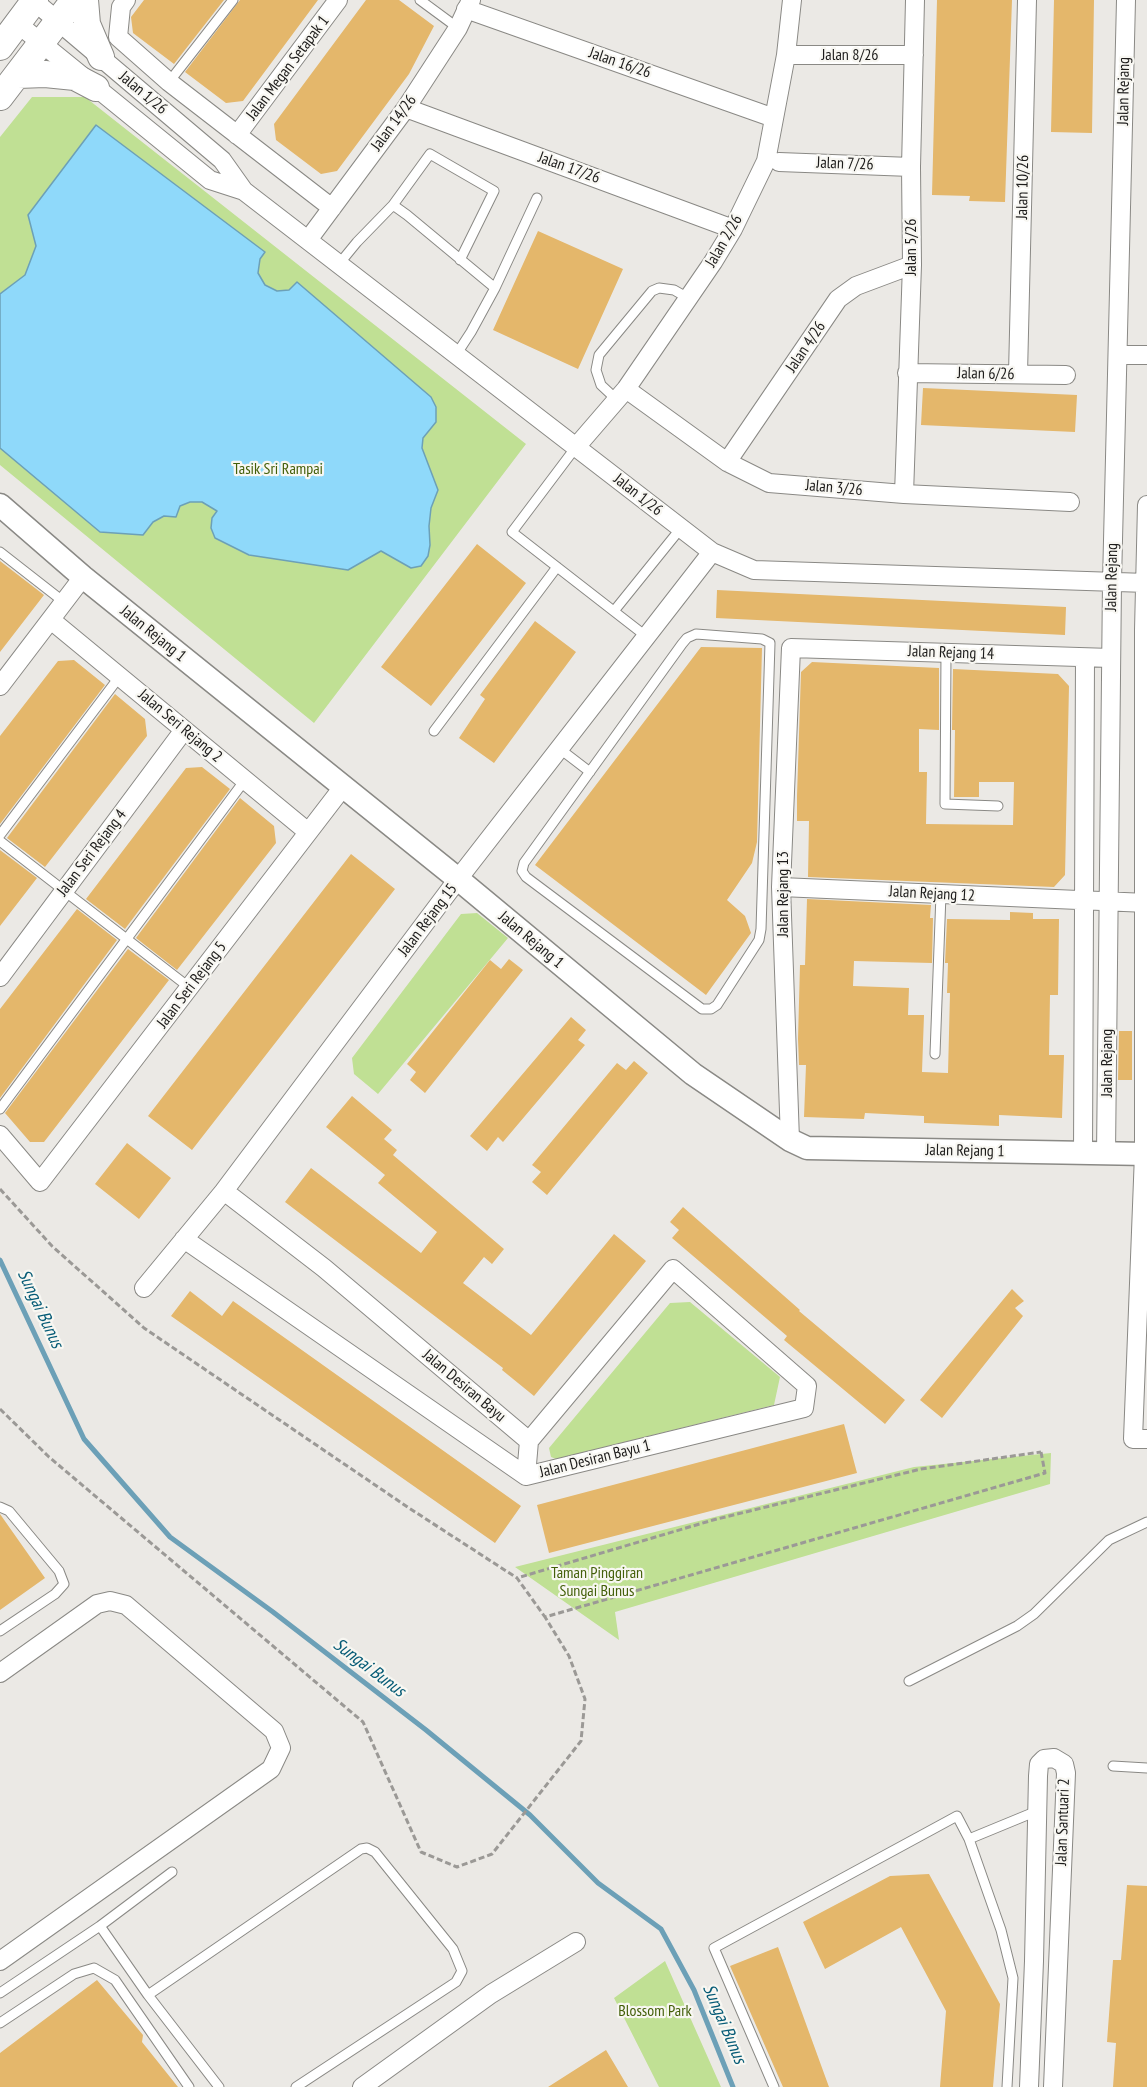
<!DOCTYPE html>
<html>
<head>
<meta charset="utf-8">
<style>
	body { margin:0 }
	canvas { display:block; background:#ebe9e5 }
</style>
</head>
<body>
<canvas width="1147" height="2087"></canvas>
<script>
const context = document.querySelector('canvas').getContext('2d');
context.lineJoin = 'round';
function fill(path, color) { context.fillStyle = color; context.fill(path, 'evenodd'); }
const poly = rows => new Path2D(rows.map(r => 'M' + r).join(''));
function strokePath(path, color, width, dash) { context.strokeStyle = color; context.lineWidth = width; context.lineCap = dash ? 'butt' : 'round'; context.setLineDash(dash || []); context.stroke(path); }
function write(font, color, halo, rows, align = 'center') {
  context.font = font + ' "PT Sans Narrow",sans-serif'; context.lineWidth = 4.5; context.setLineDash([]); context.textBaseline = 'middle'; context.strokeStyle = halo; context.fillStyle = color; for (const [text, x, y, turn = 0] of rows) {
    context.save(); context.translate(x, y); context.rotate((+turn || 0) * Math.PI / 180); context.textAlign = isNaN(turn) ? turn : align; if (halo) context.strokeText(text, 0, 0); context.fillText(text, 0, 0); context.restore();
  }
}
fill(poly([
	[32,97,85,97,526,444,314,723,0,465,0,137],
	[477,913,508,938,378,1094,354,1074,352,1058,461,914],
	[690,1302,780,1377,774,1405,556,1459,551,1457,549,1448,670,1303],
	[1051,1453,1050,1484,615,1612,619,1640,515,1567,914,1467],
	[665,1961,721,2087,659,2087,614,1998]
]), '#c0e094');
const water = poly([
	[96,125,265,252,260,259,258,273,265,285,277,291,289,290,297,282,431,397,436,407,436,422,423,438,422,448,438,490,431,508,429,526,430,545,428,556,421,566,411,568,381,551,348,570,249,555,215,538,211,528,212,518,217,511,202,502,190,502,180,506,176,517,164,516,153,522,143,535,100,532,0,448,0,294,25,275,36,246,28,215,96,125]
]);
fill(water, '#8fd9fa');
strokePath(water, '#6ca0b7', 1.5);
strokePath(poly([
	[0,1260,84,1439,170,1537,273,1612,426,1730,530,1815,598,1883,661,1929,694,1990,733,2087]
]), '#6ca0b7', 5);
fill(poly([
	[144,0,224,0,174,64,133,33,131,17],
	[240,0,318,0,243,101,226,103,185,72],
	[366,0,399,0,434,26,409,74,337,171,321,174,276,140,274,124],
	[937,0,1012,0,1005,202,969,201,970,196,932,195],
	[1054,0,1094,0,1092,133,1051,132],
	[538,231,623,269,578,369,493,330],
	[923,388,1077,395,1075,432,921,425],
	[477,544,526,583,431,706,381,667],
	[0,561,44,595,0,652],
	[717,590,1066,607,1065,635,716,618],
	[535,621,576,652,494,763,459,738,485,699,480,695],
	[701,647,762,648,757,842,752,863,727,900,745,916,751,933,706,995,535,865],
	[74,660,105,685,0,824,0,736,58,661],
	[812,662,939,668,939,730,919,729,919,772,927,772,926,824,1013,825,1014,782,979,782,979,797,954,797,955,730,952,730,953,669,1058,674,1069,686,1065,875,1054,887,808,877,809,821,797,821,797,796,801,672],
	[115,694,145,719,147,736,45,867,7,838],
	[202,767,230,789,125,929,86,899,186,768],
	[240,798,274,826,276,843,177,970,136,938],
	[0,850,37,878,0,926],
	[351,854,395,889,192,1150,148,1116],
	[807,899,931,905,930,918,933,918,932,963,854,961,853,986,909,988,908,1015,924,1015,922,1072,948,1073,950,993,947,993,948,963,945,963,947,919,1010,920,1010,912,1033,913,1033,919,1059,919,1058,995,1050,995,1049,1055,1064,1055,1062,1118,999,1115,999,1126,924,1123,924,1116,865,1113,864,1119,804,1117,806,1065,799,1065,798,1039,800,965,805,965],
	[77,909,117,940,0,1098,0,1009],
	[128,949,169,980,44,1142,30,1142,5,1113],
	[509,959,523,970,425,1093,410,1080,416,1072,407,1064,490,960,501,969],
	[571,1017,586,1030,578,1040,585,1045,503,1142,498,1137,487,1151,470,1136],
	[1119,1031,1132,1031,1132,1080,1118,1080],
	[634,1061,648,1073,547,1195,532,1182,541,1172,532,1165,617,1063,626,1070],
	[352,1096,392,1130,384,1139,397,1150,393,1155,504,1249,492,1264,484,1257,463,1283,531,1335,614,1234,646,1261,534,1396,502,1370,503,1368,285,1202,311,1168,421,1253,437,1232,378,1183,385,1175,326,1127],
	[127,1143,171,1178,139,1219,95,1184],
	[683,1207,800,1310,799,1311,905,1400,885,1424,784,1340,787,1336,672,1238,679,1230,670,1222],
	[1012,1289,1024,1301,1015,1308,1023,1316,942,1418,920,1400],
	[190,1291,222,1316,233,1301,521,1506,495,1543,171,1316],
	[844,1424,857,1473,549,1553,537,1505],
	[0,1514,45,1578,0,1610],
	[929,1874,1000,2004,993,2087,940,2087,946,2011,901,1927,825,1969,803,1922,890,1876],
	[1127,1885,1147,1886,1147,2087,1113,2087,1116,2043,1107,2042,1113,1960,1121,1960],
	[778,1947,829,2087,783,2087,730,1966],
	[97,1980,143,2035,142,2042,178,2087,0,2087,0,2053],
	[606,2050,628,2087,548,2087]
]), '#e4b76b');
const service = poly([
	[420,0,458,28],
	[169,82,233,0],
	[393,205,430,154,494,191,460,260],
	[339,264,357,242,393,205,407,215,495,288,471,332,456,355],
	[495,288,537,198],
	[617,400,601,385,596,370,599,355,652,291,659,288,674,290,688,298],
	[576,447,512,532,647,637],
	[0,552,64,602],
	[614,611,681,528],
	[696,634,762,639,770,643,761,929,759,940,717,1005,711,1009,702,1009,526,877,522,871,524,863,682,644,687,638,696,634],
	[946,653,945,804,998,806],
	[434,731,557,567],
	[560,749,590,772],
	[0,835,120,676],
	[0,841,190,988],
	[935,1054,941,894],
	[0,1109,245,780],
	[0,1507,9,1511,59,1571,64,1584,55,1594,0,1631],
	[909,1681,1017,1626,1034,1614,1109,1540,1147,1522],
	[1113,1766,1147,1768],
	[969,1839,1037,1811],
	[100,1926,148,1995,219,2087],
	[0,1993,100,1926,172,1872],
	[148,1995,361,1849,367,1848,375,1852,453,1949,462,1971,456,1982,296,2087],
	[0,2023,74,1974,94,1968,115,1980,189,2087],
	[774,2087,714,1948,957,1816,969,1839,1001,1930,1013,1978,1007,2087]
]);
const minor = poly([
	[126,0,121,7,118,37,169,82,332,208],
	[34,1,222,160,244,191,712,552,754,570,1147,583],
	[466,9,774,118],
	[18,24,210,180,244,191],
	[786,55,914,55],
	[406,108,733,229],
	[237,135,338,0],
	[779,162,911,167],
	[308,240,406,108,458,28,471,0],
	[1118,355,1147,355],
	[907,373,1066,375],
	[1018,374,1027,0],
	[626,389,727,462,769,483,904,494,1070,502],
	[576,447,626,389,713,262,733,229,766,161,786,55,792,0],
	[727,462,838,299,856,286,912,265],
	[904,494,912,265,911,167,915,0],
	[1147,505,1144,630,1144,1154,1133,1439,1147,1439],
	[51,620,308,832],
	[0,686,83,577],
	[781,887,1147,903],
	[0,977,184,730],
	[0,1135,40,1182,343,787],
	[790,1140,781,887,791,648,1111,658],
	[1083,1153,1085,658],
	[1106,1154,1112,582,1126,0],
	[184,1239,526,1476,804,1408,807,1386,673,1269,529,1441,324,1268,224,1191],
	[144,1288,224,1191,458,879,712,552],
	[526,1476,529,1441],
	[0,1673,97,1604,110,1601,126,1605,274,1731,281,1748,271,1769,0,1961],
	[362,2087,491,1994,576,1942],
	[1029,2087,1034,1961,1038,1776,1039,1764,1044,1759,1054,1758,1064,1764,1066,1773,1053,2087]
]);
const tertiary = poly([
	[0,505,83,577,458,879,693,1074,790,1140,807,1148,1147,1154]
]);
const secondary = poly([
	[85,0,87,24,101,57],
	[0,47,35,0],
	[18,75,45,74,75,77,96,88],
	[0,97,74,0]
]);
strokePath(service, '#8a8985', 11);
strokePath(minor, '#8a8985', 20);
strokePath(tertiary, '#8a8985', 25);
strokePath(secondary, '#8a8985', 28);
strokePath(poly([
	[0,1189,52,1246,144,1328,409,1508,517,1578],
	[0,1409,49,1457,363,1722,421,1852,457,1867,492,1854,581,1741,585,1699,569,1656,545,1617],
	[1041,1452,1045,1473,545,1617,517,1578,713,1520,921,1469,1041,1452]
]), '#9b9996', 3, [6, 3]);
strokePath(service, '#fff', 9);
strokePath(minor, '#fff', 18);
strokePath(tertiary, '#fff', 22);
strokePath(secondary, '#fff', 26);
write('16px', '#1c1b1a', '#f8f7f2', [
	["Jalan 8/26",850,55],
	["Jalan 16/26",620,63,19],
	["Jalan Megan Setapak 1",288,68,-53],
	["Jalan Rejang",1124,91,-89],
	["Jalan 1/26",143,93,40],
	["Jalan 14/26",394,123,-54],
	["Jalan 7/26",845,164,2],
	["Jalan 17/26",569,168,20],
	["Jalan 10/26",1023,187,-89],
	["Jalan 2/26",724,241,-60],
	["Jalan 5/26",911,247,-90],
	["Jalan 4/26",806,347,-56],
	["Jalan 6/26",986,374,1],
	["Jalan 3/26",834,488,5],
	["Jalan 1/26",638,495,38],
	["Jalan Rejang",1112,577,-89],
	["Jalan Rejang 1",153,634,39],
	["Jalan Rejang 14",951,653,2],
	["Jalan Seri Rejang 2",180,726,40],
	["Jalan Seri Rejang 4",92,853,-53],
	["Jalan Rejang 13",783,894,-90],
	["Jalan Rejang 12",932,894,3],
	["Jalan Rejang 15",428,920,-53],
	["Jalan Rejang 1",531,940,40],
	["Jalan Seri Rejang 5",192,985,-53],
	["Jalan Rejang",1107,1063,-90],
	["Jalan Rejang 1",965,1151,1],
	["Jalan Desiran Bayu",464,1386,40],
	["Jalan Desiran Bayu 1",595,1459,-14],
	["Jalan Santuari 2",1063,1822,-88]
]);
write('16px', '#435f09', '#f8f7f2', [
	["Tasik Sri Rampai",278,469],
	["Taman Pinggiran",597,1573],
	["Sungai Bunus",597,1591],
	["Blossom Park",655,2011]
]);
write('italic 18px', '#065b76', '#f8f7f2', [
	["Sungai Bunus",40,1309,65],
	["Sungai Bunus",369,1668,37],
	["Sungai Bunus",724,2024,67]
]);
</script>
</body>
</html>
